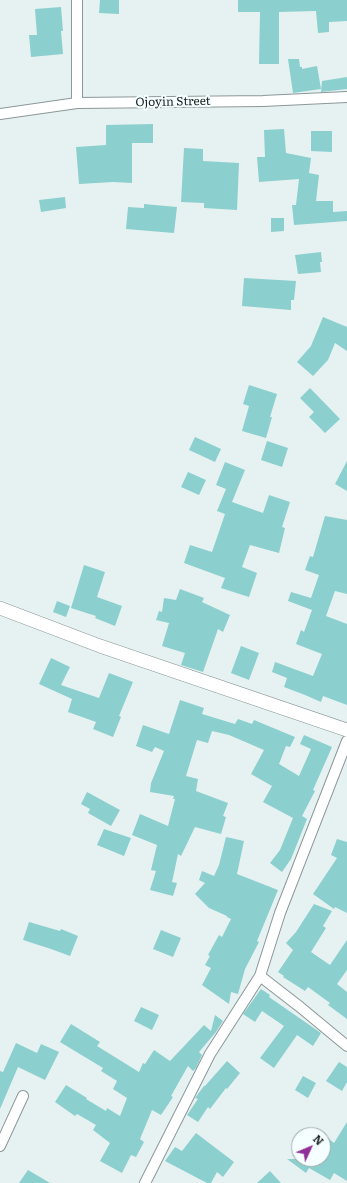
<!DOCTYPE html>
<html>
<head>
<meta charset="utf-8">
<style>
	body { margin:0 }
	#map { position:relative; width:347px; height:1183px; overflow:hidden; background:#e6f2f2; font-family:Literata,serif }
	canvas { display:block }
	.north { position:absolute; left:291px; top:1127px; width:40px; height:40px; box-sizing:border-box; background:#f5ffff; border:1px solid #9fa7a7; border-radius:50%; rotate:46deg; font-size:11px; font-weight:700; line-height:16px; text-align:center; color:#1d2222 }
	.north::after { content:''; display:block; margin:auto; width:14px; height:18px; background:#8f2f97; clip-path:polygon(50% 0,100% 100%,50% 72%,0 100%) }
</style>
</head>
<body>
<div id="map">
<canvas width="347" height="1183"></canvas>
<div class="north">N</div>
</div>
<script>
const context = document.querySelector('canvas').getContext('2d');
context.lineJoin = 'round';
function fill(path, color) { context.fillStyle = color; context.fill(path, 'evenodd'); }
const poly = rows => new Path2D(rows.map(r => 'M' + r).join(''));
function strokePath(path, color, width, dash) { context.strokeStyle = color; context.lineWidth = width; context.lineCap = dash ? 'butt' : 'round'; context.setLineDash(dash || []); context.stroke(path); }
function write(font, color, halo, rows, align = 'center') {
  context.font = font + ' Literata,serif'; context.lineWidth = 4; context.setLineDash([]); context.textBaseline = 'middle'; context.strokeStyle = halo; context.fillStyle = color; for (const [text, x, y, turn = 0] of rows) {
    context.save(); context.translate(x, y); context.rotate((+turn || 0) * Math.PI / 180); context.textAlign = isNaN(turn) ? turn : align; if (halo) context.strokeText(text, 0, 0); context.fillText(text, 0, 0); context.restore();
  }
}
fill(poly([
	[100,0,119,0,119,14,99,13],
	[238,0,347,0,347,21,329,22,329,32,318,33,316,11,279,12,279,64,259,64,260,12,238,12],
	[61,7,63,31,61,31,63,54,31,57,29,35,37,35,35,9],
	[288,59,299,59,300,67,302,67,302,69,317,66,321,89,293,93],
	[347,77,347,89,321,92,322,81],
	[153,124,153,143,132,143,132,183,113,182,79,184,76,147,106,145,106,125],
	[284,129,286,153,311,158,309,173,319,175,316,201,333,201,333,212,347,211,347,221,294,225,292,205,296,205,299,179,259,182,257,157,265,157,264,130],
	[311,131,332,131,332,152,311,151],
	[184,148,203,149,203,161,239,163,237,210,204,208,204,203,181,202],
	[65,197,66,208,41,212,39,200],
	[144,204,177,207,174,233,126,229,128,207,144,208],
	[271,218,284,218,284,231,271,232],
	[321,252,322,262,320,262,321,272,298,274,295,255],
	[244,278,296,281,294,300,291,300,291,310,242,306],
	[323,317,347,327,347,351,335,343,328,360,313,376,297,362,311,346],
	[249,385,277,394,270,417,272,417,266,438,242,431,249,406,243,404],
	[310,388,340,419,325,433,309,417,314,412,300,398],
	[195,437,221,449,215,462,189,450],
	[267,441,288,448,282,467,261,460],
	[347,461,347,491,335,484],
	[225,462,245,470,232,502,263,513,269,495,290,502,282,527,285,528,279,553,250,545,242,567,257,573,249,597,221,588,225,578,184,563,190,545,212,552,225,514,217,511,226,489,216,485],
	[188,472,206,480,199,495,181,487],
	[325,516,347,520,347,594,335,591,326,616,347,624,347,705,323,696,321,702,305,695,284,687,287,678,272,672,275,662,313,676,322,654,296,644,301,630,304,632,312,610,288,601,291,592,311,598,319,575,305,570,310,556,313,557],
	[84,565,105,572,97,597,122,606,115,626,95,618,96,616,71,608],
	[180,589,204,598,202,602,230,615,223,632,218,629,203,672,181,665,185,653,162,646,169,623,156,620,159,611,162,612,164,598,176,600],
	[57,601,70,606,66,617,53,612],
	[241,646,259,653,249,680,231,673],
	[51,658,70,667,61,685,99,698,109,673,133,682,119,716,121,717,113,737,93,729,96,722,68,712,72,699,39,684],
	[180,700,204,708,202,714,235,724,238,719,252,724,254,720,295,737,290,747,286,746,279,764,299,776,311,749,300,744,304,735,332,747,313,790,315,791,302,816,307,819,291,859,282,872,270,863,280,850,293,818,263,802,272,786,251,774,264,750,229,735,212,731,208,743,197,740,186,776,198,779,196,791,228,803,223,816,226,817,221,834,195,827,181,856,178,854,172,882,177,883,173,896,150,890,156,871,151,870,157,845,132,835,140,814,168,826,175,799,173,799,174,796,150,792,151,783,164,751,155,747,152,752,136,746,143,725,169,734],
	[87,792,120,810,111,826,88,813,90,809,81,804],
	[104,829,131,838,124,856,97,845],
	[226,837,244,841,237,874,278,890,257,941,259,942,245,969,238,994,231,992,229,1004,202,985,211,968,205,965,210,956,208,955,219,935,222,937,231,919,227,917,227,916,209,908,195,894,205,883,199,880,202,871,214,876,219,865],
	[337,839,347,842,347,913,335,907,334,909,313,894,337,858,331,855],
	[314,904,332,911,323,926,326,928,311,952,330,965,347,940,347,970,337,984,347,992,347,1019,328,1005,330,1003,308,987,305,991,283,977,284,976,278,972,293,950,286,943,296,932],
	[29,922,60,931,61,929,78,936,70,956,51,949,23,940],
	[161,930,181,938,173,957,153,949],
	[261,989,270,995,269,997,321,1033,313,1046,297,1035,274,1068,260,1058,284,1026,262,1011,255,1022,243,1014],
	[141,1007,159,1015,152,1030,134,1021],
	[215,1015,223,1021,216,1032,199,1052,202,1055,196,1068,193,1071,188,1066,171,1096,173,1097,161,1115,152,1110,140,1139,144,1142,136,1157,131,1155,122,1173,100,1161,110,1143,93,1130,96,1125,77,1114,75,1116,55,1102,66,1085,87,1098,86,1099,106,1111,107,1108,120,1116,127,1098,113,1089,117,1081,101,1071,103,1068,60,1042,71,1024,100,1042,97,1046,139,1072,143,1063,145,1064,154,1050,170,1061,204,1025,211,1031],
	[16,1043,37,1053,41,1044,59,1052,45,1080,18,1067,0,1109,0,1071,3,1072],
	[227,1061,240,1073,227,1089,226,1088,210,1109,208,1107,198,1122,187,1115,198,1099,195,1098,204,1086,205,1086],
	[339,1062,347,1067,347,1082,342,1091,326,1081],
	[303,1076,316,1083,308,1098,295,1090],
	[347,1122,347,1181,334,1173,330,1180,309,1168,306,1173,287,1159,323,1159,323,1134,334,1143],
	[196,1133,234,1162,223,1177,217,1172,211,1183,207,1183,165,1161,175,1147,182,1151],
	[28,1170,50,1183,19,1183],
	[270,1171,281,1183,257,1183]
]), '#8bcfce');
const minor = poly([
	[77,0,77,103],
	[0,114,77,103,263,101,347,97],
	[260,976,300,1007,347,1046],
	[0,1146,23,1096],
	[145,1183,210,1054,260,976,280,913,347,741]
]);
const tertiary = poly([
	[0,608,100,646,347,730]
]);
strokePath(minor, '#8c9797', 12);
strokePath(tertiary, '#8c9797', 14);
strokePath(minor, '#fff', 10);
strokePath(tertiary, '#fff', 13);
write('12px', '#1d2222', '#f5ffff', [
	["Ojoyin Street",173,102,-1]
]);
</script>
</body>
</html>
